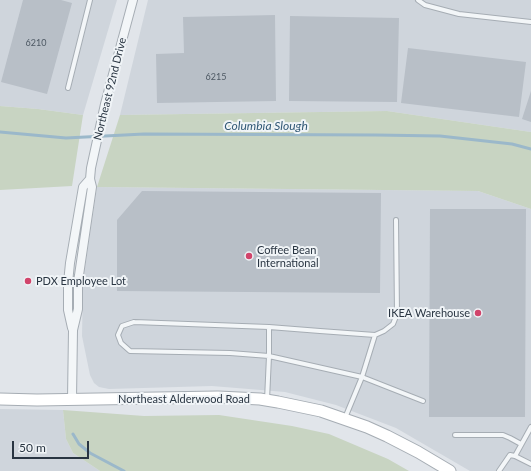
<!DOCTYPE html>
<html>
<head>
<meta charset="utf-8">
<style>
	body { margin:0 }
	#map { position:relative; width:531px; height:471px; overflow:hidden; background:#e1e5ea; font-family:Lato,sans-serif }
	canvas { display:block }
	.scale { position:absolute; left:12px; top:441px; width:77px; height:18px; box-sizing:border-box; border:2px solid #293542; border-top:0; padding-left:5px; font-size:12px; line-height:14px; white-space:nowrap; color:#293542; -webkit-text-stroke:3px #f0f4f7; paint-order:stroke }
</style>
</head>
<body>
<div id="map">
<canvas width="531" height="471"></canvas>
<div class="scale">50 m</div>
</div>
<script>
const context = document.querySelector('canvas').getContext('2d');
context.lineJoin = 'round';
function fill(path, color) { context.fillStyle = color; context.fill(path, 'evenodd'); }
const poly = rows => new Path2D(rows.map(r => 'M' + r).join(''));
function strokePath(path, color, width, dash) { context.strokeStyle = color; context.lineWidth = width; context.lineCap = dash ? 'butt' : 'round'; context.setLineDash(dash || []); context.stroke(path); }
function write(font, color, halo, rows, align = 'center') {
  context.font = font + ' Lato,sans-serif'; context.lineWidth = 4; context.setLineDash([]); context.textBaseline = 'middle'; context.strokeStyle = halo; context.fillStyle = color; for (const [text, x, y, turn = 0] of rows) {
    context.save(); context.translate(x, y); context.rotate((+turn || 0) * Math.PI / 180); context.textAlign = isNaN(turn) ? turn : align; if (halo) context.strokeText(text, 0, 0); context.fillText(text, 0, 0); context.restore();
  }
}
fill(poly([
	[0,0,117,0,83,115,38,109,0,106],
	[148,0,531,0,531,132,387,111,120,115],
	[97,187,478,191,531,209,531,471,470,471,396,428,336,405,285,392,212,386,109,389,99,387,94,383,90,375,82,336,83,282],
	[0,409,63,410,66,439,73,453,100,471,0,471]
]), '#cfd5dc');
fill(poly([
	[0,106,38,109,83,115,72,186,0,190],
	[387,111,531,132,531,209,478,191,97,187,120,115],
	[63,410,144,416,219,415,292,426,329,434,388,459,409,471,100,471,73,453,66,439]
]), '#c8d4c2');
strokePath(poly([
	[0,132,66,138,144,134,376,135,440,136,512,144,531,149],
	[73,434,79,444,90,453,124,471]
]), '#9bb8ca', 3);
fill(poly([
	[23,0,61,0,72,3,47,94,1,82],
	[275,15,276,101,157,103,156,54,184,53,183,17],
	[290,16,399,18,397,102,289,101],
	[408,48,526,62,519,117,401,103],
	[531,91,531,122,522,119],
	[142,191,381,193,380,293,117,291,117,220],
	[430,209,526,209,525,417,429,417]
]), '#b8bfc7');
const lane = poly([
	[418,0,425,5,459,14,531,22],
	[68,88,90,0],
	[134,322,269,327,269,356,230,353,130,351,121,343,118,335,122,326,134,322],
	[269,327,320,331,375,335,362,377,423,401],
	[375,335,384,331,393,324,397,314,396,220],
	[267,400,269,356,362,377,345,418],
	[455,435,503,435,510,438,521,444],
	[515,456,531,427],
	[499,471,510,455,515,456,531,464]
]);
const street = poly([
	[72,328,68,310,68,283,70,263,83,187,90,179],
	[72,399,73,330,78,309,78,282,92,187,90,179,91,168,105,104,133,0]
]);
const secondary = poly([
	[0,399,37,400,218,397,260,399,278,402,321,411,367,427,387,436,418,452,450,471]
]);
strokePath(lane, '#a6adb4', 6);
strokePath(street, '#a6adb4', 10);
strokePath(secondary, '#a6adb4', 13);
strokePath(lane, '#f3f6f8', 4);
strokePath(street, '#f3f6f8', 8);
strokePath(secondary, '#fff', 11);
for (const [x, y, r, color] of [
	[249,256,4,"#d1446b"],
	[28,281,4,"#d1446b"],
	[478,313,4,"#d1446b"]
]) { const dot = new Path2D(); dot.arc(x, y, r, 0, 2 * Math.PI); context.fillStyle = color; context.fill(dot); strokePath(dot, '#f0f4f7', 1.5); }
write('9px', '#4d5863', null, [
	["6210",36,43],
	["6215",216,77]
]);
write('11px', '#293542', '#f0f4f7', [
	["Northeast 92nd Drive",110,89,-76],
	["Northeast Alderwood Road",184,399]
]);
write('11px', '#293542', '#f0f4f7', [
	["Coffee Bean",257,250],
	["International",257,263],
	["PDX Employee Lot",36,281],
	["IKEA Warehouse",470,313,"right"]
], 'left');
write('italic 12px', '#325976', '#f0f4f7', [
	["Columbia Slough",266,126]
]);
</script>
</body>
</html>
